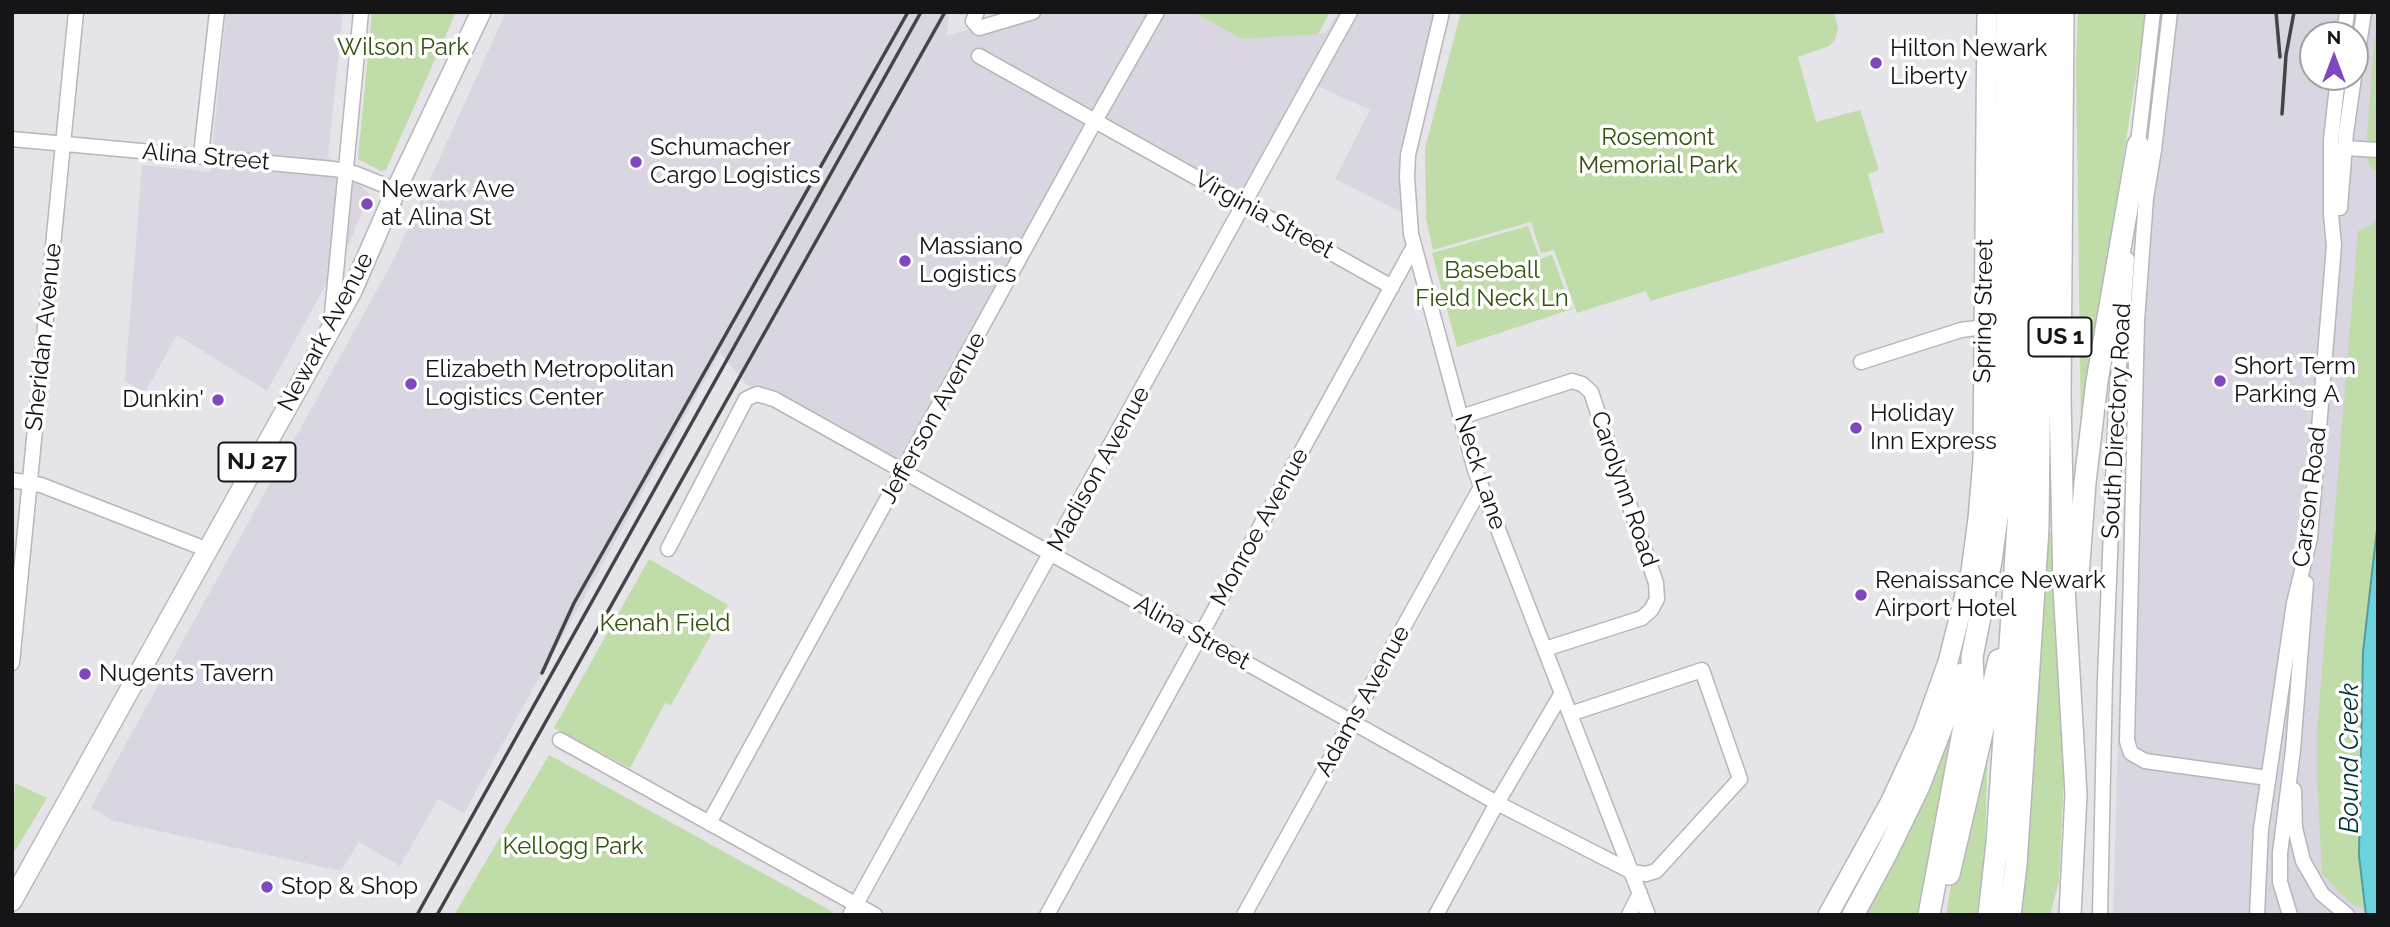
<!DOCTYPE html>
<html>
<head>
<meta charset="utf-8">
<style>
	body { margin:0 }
	#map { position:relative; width:2390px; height:927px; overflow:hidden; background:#e5e4e8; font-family:Raleway,sans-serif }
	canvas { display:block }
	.frame { position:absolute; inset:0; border:14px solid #151416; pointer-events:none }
	.north { position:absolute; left:2299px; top:21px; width:70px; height:70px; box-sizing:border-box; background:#fff; border:2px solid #a1a1a2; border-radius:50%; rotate:0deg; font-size:19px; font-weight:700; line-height:28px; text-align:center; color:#151416 }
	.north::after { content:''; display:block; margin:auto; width:24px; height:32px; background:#8048bf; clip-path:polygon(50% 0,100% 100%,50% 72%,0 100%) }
</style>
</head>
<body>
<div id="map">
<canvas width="2390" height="927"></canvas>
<div class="frame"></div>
<div class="north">N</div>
</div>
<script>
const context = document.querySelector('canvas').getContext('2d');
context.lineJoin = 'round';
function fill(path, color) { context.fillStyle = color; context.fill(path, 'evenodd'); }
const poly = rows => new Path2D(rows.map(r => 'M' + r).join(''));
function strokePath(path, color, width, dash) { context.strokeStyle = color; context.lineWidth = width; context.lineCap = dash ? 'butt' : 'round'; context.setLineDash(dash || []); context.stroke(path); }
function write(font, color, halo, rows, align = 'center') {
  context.font = font + ' Raleway,sans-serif'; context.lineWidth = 7; context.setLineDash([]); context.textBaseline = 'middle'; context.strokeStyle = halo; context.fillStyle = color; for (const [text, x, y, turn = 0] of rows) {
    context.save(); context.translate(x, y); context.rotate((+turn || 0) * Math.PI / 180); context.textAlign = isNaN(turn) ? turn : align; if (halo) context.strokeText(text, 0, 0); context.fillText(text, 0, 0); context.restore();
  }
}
fill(poly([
	[226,12,343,12,328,156,370,194,350,241,267,391,177,335,145,392,125,381,142,165,210,172],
	[506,12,949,12,947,36,1028,12,1193,12,1242,39,1325,33,1339,12,1445,12,1404,187,1411,217,1335,179,1370,110,1311,83,1246,200,1100,118,903,470,746,384,720,353,464,813,438,799,400,866,359,842,341,871,113,821,91,807,393,261],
	[2162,12,2378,12,2378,915,2113,915,2122,595,2134,361,2149,125],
	[2313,35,2355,35,2355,77,2313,77]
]), '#d9d6e1');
fill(poly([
	[372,12,456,12,386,170,381,171,358,159],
	[1193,12,1330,12,1318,34,1242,39],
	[1461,12,1834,12,1838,28,1835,40,1829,46,1798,57,1816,122,1860,110,1879,170,1868,174,1884,232,1650,301,1646,291,1577,313,1554,250,1541,253,1531,222,1433,250,1426,218,1425,148],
	[2078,12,2146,12,2081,430,2076,61],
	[2378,21,2378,173,2370,167,2366,151,2374,41],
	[2378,215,2378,520,2363,652,2360,746,2359,856,2366,910,2352,904,2339,892,2322,873,2317,779,2317,730,2358,231,2370,226,2377,219],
	[1528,226,1540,259,1552,255,1572,309,1457,347,1432,253],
	[2044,532,2051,533,2064,773,2059,881,2050,915,2018,915],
	[649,559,728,605,671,705,665,703,630,768,554,728],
	[1952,733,1920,915,1861,915,1881,878],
	[1988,742,1984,876,1976,915,1946,915,1951,885],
	[549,755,833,912,831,915,454,915],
	[15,783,47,798,15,851,12,849]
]), '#c0dca8');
const water = poly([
	[2378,520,2378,915,2366,915,2359,856,2363,652,2378,520]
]);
fill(water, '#6dd4de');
strokePath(water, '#539aa2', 2);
const minor = poly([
	[977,12,973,21,979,28,1033,12],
	[1442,12,1408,155,1407,177,1411,234,1475,470,1648,915],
	[2170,12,2154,150,2146,198,2137,321,2127,741,2131,753,2145,761,2268,778],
	[2344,35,2347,12],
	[979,56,1392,287],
	[2355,71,2364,12],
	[12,139,334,169,354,173,396,190],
	[2345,148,2378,150],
	[2137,152,2153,12],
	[201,155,217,12],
	[2340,208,2346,133,2354,77],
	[331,324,361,12],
	[1861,362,1961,330,1984,327],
	[1461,417,1572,381,1582,384,1591,392,1595,404,1656,583,1657,599,1651,610,1642,618,1545,649],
	[12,480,41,485,208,550],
	[668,549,746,399,757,394,774,399,1497,803,1632,872,1646,874,1656,871,1740,779,1702,670,1570,714],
	[12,663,76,12],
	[560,740,875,915],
	[2294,790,2295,828,2303,861,2322,894,2347,915],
	[709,823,1095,121,1157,12],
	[850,915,1350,12],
	[1047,915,1414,246],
	[1244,915,1481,487],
	[1436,915,1497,803,1562,693],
	[1629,915,1640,893],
	[2100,915,2105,679,2116,407,2127,259],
	[2257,915,2261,829,2294,603,2310,538,2334,245,2331,215,2331,140,2338,77],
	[2290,915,2280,882,2280,853,2293,750,2306,583]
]);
const major = poly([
	[12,901,352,291,396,190,481,12],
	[1828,915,1891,801,1923,732,1948,662,1971,571,1978,519,1983,460,1987,12]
]);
const highway = poly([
	[2063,12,2060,398,2064,587,2076,794,2070,915],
	[2078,576,2085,482,2097,381,2138,145],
	[1949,874,1999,660],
	[1853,915,1886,854,1919,786,1962,674],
	[1929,915,1973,678,1972,657,1991,561,1998,509,2001,436,2007,12],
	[1989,915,1997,843,2018,524,2024,12],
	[2010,915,2016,865,2038,528,2044,12]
]);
strokePath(minor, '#b7b6ba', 17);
strokePath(major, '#b7b6ba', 22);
strokePath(highway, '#b7b6ba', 24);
strokePath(minor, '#fff', 14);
strokePath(major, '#fff', 19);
strokePath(highway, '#fff', 21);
strokePath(poly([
	[2276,12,2280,57],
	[2282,114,2286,55,2294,12],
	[542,673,574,603,908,12],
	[417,915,921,12],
	[437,915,945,12]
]), '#444345', 3.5);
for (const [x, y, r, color] of [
	[1876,63,7,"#8048bf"],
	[636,162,7,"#8048bf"],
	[367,204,7,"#8048bf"],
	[905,261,7,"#8048bf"],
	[2220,381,7,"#8048bf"],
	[411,384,7,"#8048bf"],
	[218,400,7,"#8048bf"],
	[1856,428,7,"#8048bf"],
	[1861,595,7,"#8048bf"],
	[85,674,7,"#8048bf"],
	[267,887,7,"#8048bf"]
]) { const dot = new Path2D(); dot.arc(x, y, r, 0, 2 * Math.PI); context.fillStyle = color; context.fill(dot); strokePath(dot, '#fff', 2.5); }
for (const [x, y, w] of [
	[2060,337,63],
	[257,462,77]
]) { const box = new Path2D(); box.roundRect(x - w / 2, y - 19.5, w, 39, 5); context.fillStyle = '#fff'; context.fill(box); strokePath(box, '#151416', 2); }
write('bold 23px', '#151416', null, [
	["US 1",2060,337],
	["NJ 27",257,462]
]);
write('24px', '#33520c', '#fff', [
	["Wilson Park",403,48],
	["Rosemont",1658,138],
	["Memorial Park",1658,166],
	["Baseball",1492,271],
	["Field Neck Ln",1492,299],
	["Kenah Field",665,624],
	["Kellogg Park",573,847]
]);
write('24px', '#151416', '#fff', [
	["Hilton Newark",1890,49],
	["Liberty",1890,77],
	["Schumacher",650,148],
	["Cargo Logistics",650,176],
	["Newark Ave",381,190],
	["at Alina St",381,218],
	["Massiano",919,247],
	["Logistics",919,275],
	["Short Term",2234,367],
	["Parking A",2234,395],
	["Elizabeth Metropolitan",425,370],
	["Logistics Center",425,398],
	["Dunkin'",204,400,"right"],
	["Holiday",1870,414],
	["Inn Express",1870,442],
	["Renaissance Newark",1875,581],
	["Airport Hotel",1875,609],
	["Nugents Tavern",99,674],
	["Stop & Shop",281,887]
], 'left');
write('24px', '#151416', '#fff', [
	["Alina Street",206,157,5],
	["Virginia Street",1264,215,29],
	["Spring Street",1984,311,-89],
	["Newark Avenue",326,332,-62],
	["Sheridan Avenue",44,337,-84],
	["Jefferson Avenue",933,418,-61],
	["South Directory Road",2117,421,-87],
	["Madison Avenue",1099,469,-61],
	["Neck Lane",1480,472,72],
	["Carolynn Road",1624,489,71],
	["Carson Road",2310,497,-83],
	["Monroe Avenue",1260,527,-61],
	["Alina Street",1192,633,29],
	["Adams Avenue",1363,701,-61]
]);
write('italic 26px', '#003438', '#fff', [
	["Bound Creek",2350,758,-90]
]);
</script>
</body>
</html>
